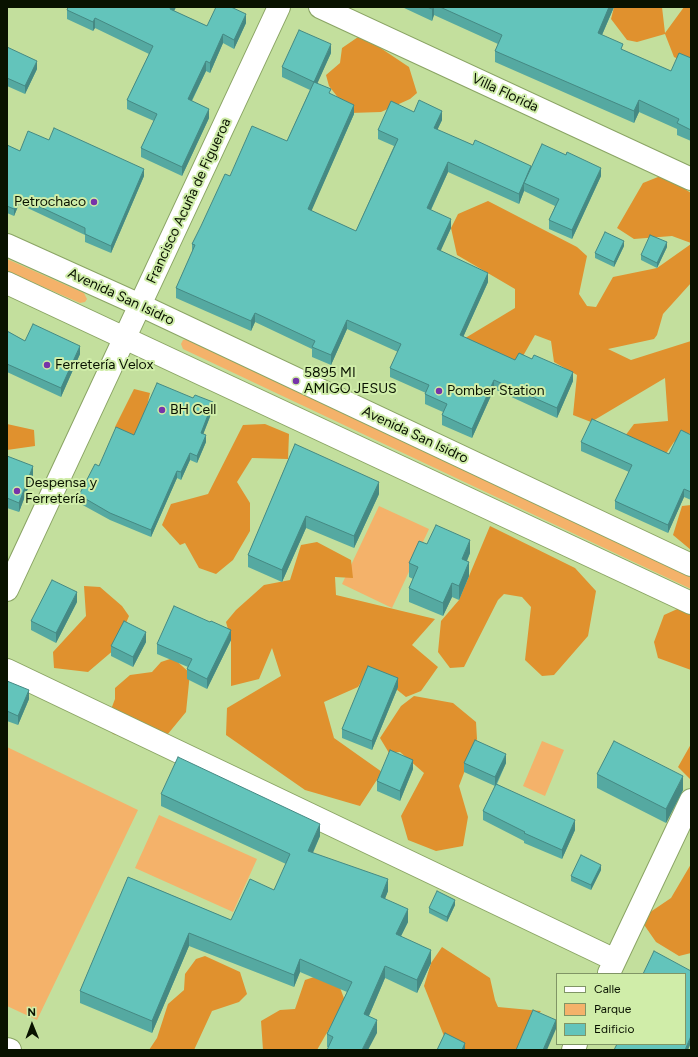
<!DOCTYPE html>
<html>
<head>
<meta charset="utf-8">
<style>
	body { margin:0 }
	#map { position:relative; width:698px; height:1057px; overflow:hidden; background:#c3df9d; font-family:Figtree,sans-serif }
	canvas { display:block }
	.frame { position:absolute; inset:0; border:8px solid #091200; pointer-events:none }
	.legend { position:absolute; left:556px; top:973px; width:130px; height:72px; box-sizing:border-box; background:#d0eda9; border:1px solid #809565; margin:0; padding:5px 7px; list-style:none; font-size:12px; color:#091200 }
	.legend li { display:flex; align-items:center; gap:8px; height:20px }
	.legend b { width:20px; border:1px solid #809565 }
	.north { position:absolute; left:12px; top:1005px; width:40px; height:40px; -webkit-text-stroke:3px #d0eda9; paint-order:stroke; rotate:359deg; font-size:11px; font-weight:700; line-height:16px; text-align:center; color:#091200 }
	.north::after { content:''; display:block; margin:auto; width:14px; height:18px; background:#091200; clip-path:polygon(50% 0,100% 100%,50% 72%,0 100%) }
</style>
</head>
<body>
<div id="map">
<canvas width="698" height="1057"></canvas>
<div class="frame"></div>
<ul class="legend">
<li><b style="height:5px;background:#fff"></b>Calle</li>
<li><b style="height:11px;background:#f4b26a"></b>Parque</li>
<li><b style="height:11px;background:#63c4bb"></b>Edificio</li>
</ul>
<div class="north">N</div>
</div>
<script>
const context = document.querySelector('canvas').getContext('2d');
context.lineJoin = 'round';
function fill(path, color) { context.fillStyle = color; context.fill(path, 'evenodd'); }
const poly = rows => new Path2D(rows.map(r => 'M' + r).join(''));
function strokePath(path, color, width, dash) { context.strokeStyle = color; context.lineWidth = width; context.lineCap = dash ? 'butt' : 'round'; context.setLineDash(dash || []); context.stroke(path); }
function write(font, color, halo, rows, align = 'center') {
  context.font = font + ' Figtree,sans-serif'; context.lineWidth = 4; context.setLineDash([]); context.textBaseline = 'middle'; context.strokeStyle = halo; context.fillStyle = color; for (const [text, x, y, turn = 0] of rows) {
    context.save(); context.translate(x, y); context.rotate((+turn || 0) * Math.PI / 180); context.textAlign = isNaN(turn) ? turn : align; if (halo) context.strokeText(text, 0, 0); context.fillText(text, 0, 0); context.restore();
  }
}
fill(poly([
	[7,259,84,293,87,299,85,302,80,303,7,271],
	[188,339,691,577,691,589,183,349,181,344,183,340],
	[379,506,429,529,392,608,342,584],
	[542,741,564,750,545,796,523,786],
	[7,747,138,810,37,1020,7,1006],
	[159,815,257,859,233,912,135,868]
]), '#f4b26a');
fill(poly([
	[614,7,662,7,665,33,684,7,691,7,691,65,674,57,665,34,637,42,627,40,611,19],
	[361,35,409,67,417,93,410,99,381,112,350,113,329,86,326,75,340,63,342,48],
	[663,175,691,193,691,243,672,236,634,239,617,228,643,183],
	[488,201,577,247,587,256,579,294,587,306,596,307,613,277,657,268,691,244,691,283,663,314,657,335,654,339,608,349,631,360,691,341,691,433,674,442,659,464,622,440,634,424,668,421,665,378,591,422,573,415,577,375,554,362,551,341,535,335,519,363,462,340,515,308,515,289,457,255,451,228,458,214],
	[134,389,150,393,144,420,168,420,124,442,115,427],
	[7,424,34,430,35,446,7,450],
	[265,424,289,434,288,459,252,458,237,482,250,503,250,531,233,560,216,574,199,568,185,543,180,545,162,525,171,504,208,494,243,425],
	[691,505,691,550,673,535,682,506],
	[490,526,575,568,596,591,588,636,554,675,542,676,525,660,531,607,522,597,504,594,498,600,464,667,450,668,438,652,441,621,459,600],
	[317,542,351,560,353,578,335,577,336,595,435,619,412,645,438,667,421,691,406,697,370,668,358,687,324,702,334,738,382,772,360,806,305,790,226,735,227,708,281,676,272,648,259,679,231,686,231,640,226,622,236,610,264,585,290,580,301,545],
	[84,586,100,587,122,606,129,616,115,649,88,672,54,668,53,652,86,616],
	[684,606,691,610,691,670,658,658,654,642,664,615],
	[173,658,190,673,186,712,158,746,113,734,105,725,115,699,115,688,130,675,152,672,161,662],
	[414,696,453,703,476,722,477,739,459,786,468,817,463,846,436,851,408,840,401,816,424,773,400,752,389,753,380,738,401,706],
	[691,744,691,778,690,779,678,767],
	[691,864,691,953,679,956,656,942,640,919,671,898],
	[442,947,490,978,495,1000,498,1007,541,1011,533,1020,517,1050,458,1050,444,1036,424,986,431,963],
	[205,956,240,972,247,994,239,1002,212,1011,194,1050,149,1050,157,1038,168,1004,184,990,185,974,196,959],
	[317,976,339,985,345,1001,317,1050,263,1050,261,1021,280,1010,295,1009,305,980]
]), '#e0912e');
const minor = poly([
	[320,7,691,179],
	[7,590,279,7],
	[7,670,615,960],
	[609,973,691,800],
	[7,1049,10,1050],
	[573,1050,576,1044]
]);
const major = poly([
	[7,245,140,305,691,565],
	[7,283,691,603]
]);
strokePath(minor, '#8aa464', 24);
strokePath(major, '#8aa464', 24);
strokePath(minor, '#fff', 22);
strokePath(major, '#fff', 22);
fill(poly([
	[68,7,176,7,174,11,207,26,246,23,234,49,223,43,210,73,206,71,192,101,209,118,182,176,141,157,141,148,154,121,127,109,127,100,149,54,95,28,93,31,67,19,67,10],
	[402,7,614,7,602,35,623,50,671,71,691,58,691,141,677,135,677,129,639,112,634,123,495,62,495,51,498,44,434,15,432,21],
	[7,47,37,69,25,94,7,86],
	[331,53,317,83,354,114,311,211,356,231,394,146,378,139,378,130,414,112,442,120,437,130,473,145,531,168,601,176,572,239,549,229,549,220,555,206,524,191,519,204,448,172,431,210,451,228,440,251,488,282,463,337,515,360,573,381,557,418,494,389,472,438,442,425,442,415,443,412,425,404,425,394,426,393,390,377,390,368,398,352,347,329,331,365,312,357,312,349,255,322,251,331,176,298,176,288,192,252,192,244,230,176,287,141,310,90,282,77,282,67],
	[49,140,144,176,111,253,85,242,85,235,19,204,14,216,7,213,7,145,20,151],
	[624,246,614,267,595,258,595,253],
	[667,247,657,268,641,260,641,255],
	[7,331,25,341,80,354,61,397,7,372],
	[213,409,203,434,206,442,197,463,190,460,181,480,177,478,151,537,110,520,79,503,79,495,99,466,134,435],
	[691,435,691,500,684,497,668,533,615,509,615,501,629,472,581,451,581,442,669,454],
	[295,444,379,494,354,548,306,528,282,582,248,567,248,555],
	[7,456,33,475,19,512,7,508],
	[427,544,470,553,467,561,469,576,459,600,452,597,443,616,409,602,409,588,413,579,409,577,409,563],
	[77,602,56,643,31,630,31,621],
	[231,640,207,689,187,679,187,669,188,667,157,654,157,644],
	[146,642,133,667,111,656,111,646],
	[7,681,29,699,18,725,7,721],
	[398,687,372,750,342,738,342,729],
	[464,763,506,763,497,784,575,830,562,859,524,843,524,841,483,820,483,811,495,786,464,772],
	[413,769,400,801,377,791,377,781],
	[597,774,683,790,666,823,597,788],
	[161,794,320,836,313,853,388,891,385,898,408,922,401,936,431,963,417,993,385,978,369,1016,377,1033,328,1047,327,1047,327,1034,347,992,300,972,294,987,189,946,152,1033,80,1003,80,991,128,877,231,920,274,890,286,864,161,806],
	[601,870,591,890,571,881,571,876],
	[455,905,447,922,429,913,429,908]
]), '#55a9a1');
fill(poly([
	[171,7,176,7,170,19,170,9],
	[433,7,434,7,434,15,432,21,432,9],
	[609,7,614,7,598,44,598,33],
	[246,14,246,23,234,49,234,40],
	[95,18,95,28,93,31,93,22],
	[223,34,223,43,210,73,210,63],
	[331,44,331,53,314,91,314,82],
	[37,61,37,69,25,94,25,86],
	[206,61,206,71,188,108,188,99],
	[639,100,639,112,634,123,634,111],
	[354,105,354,114,308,219,308,209],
	[209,109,209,118,182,176,182,167],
	[442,111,442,120,434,137,434,128],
	[448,162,448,172,427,218,427,208],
	[531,166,531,175,524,183,524,191,519,204,519,194],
	[601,168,601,176,572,239,572,230],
	[144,169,144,176,111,253,111,246],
	[19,197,19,204,14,216,14,209],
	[451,219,451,228,437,259,437,249],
	[624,241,624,246,614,267,614,262],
	[667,242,667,247,657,268,657,263],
	[488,273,488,282,460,344,460,335],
	[255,313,255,322,251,331,251,321],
	[347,320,347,329,331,365,331,355],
	[80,346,80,354,61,397,61,388],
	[573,372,573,381,557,418,557,408],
	[494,380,494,389,472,438,472,429],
	[213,402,213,409,201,440,201,433],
	[206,435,206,442,197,463,197,456],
	[190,453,190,460,181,480,181,472],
	[33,466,33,475,19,512,19,503],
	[177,471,177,478,151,537,151,530],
	[379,482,379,494,354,548,354,536],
	[684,489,684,497,668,533,668,525],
	[306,516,306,528,282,582,282,570],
	[470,540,470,553,462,572,462,559],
	[469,562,469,576,459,600,459,586],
	[452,583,452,597,443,616,443,603],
	[77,592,77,602,56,643,56,633],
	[231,630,231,640,207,689,207,679],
	[146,632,146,642,133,667,133,657],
	[398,678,398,687,372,750,372,741],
	[29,690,29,699,18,725,18,716],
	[506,754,506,763,495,786,495,777],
	[413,760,413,769,400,801,400,791],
	[683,776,683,790,666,823,666,809],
	[575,820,575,830,562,859,562,850],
	[320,824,320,836,308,863,308,851],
	[601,865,601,870,591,890,591,885],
	[388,879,388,891,381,909,381,897],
	[455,900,455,905,447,922,447,917],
	[408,909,408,922,396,946,396,934],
	[189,933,189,946,152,1033,152,1021],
	[431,950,431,963,417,993,417,980],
	[300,959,300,972,294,987,294,975],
	[385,966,385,978,364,1027,364,1014],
	[377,1020,377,1033,368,1050,362,1050],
	[556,1020,556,1029,547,1050,543,1050],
	[691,1036,691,1043,688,1050,685,1050],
	[465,1043,465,1050,462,1050]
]), '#458983');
const building = poly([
	[68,7,171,7,170,9,207,26,216,7,231,7,246,14,234,40,223,34,210,63,206,61,188,99,209,109,182,167,141,148,157,114,127,100,153,46,95,18,93,22,67,10,68,7],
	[427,7,433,7,432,9,427,7],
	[440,7,609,7,598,33,623,44,621,49,671,71,679,53,691,58,691,130,677,123,679,119,639,100,634,111,495,51,502,35,440,7],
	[299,30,331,44,314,82,282,67,299,30],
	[7,47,37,61,25,86,7,78,7,47],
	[314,82,331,89,329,93,354,105,308,209,356,231,398,139,378,130,391,101,414,112,419,100,442,111,434,128,473,145,475,140,531,166,519,194,448,162,427,208,451,219,437,249,488,273,460,335,515,360,519,353,532,359,534,355,573,372,557,408,494,380,472,429,442,415,447,404,425,394,429,385,390,368,401,344,347,320,331,355,312,347,315,341,255,313,251,321,176,288,195,245,192,244,201,226,225,174,230,176,252,126,287,141,314,82],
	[54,128,144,169,111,246,85,234,85,228,19,197,14,209,7,206,7,145,20,151,28,131,49,140,54,128],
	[542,144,566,155,567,152,601,168,572,230,549,220,559,199,524,183,542,144],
	[605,232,624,241,614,262,595,253,605,232],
	[650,235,667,242,657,263,641,255,650,235],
	[33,324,80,346,61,388,7,364,7,331,25,341,33,324],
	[157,383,193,398,195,395,213,402,201,433,206,435,197,456,190,453,181,472,177,471,151,530,110,513,79,495,95,464,99,466,116,427,134,435,157,383],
	[592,419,669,454,681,430,691,435,691,492,684,489,668,525,615,501,632,465,581,442,592,419],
	[295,444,379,482,354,536,306,516,282,570,248,555,295,444],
	[7,456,33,466,19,503,7,498,7,456],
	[436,525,470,540,462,559,469,562,459,586,452,583,443,603,409,588,418,567,409,563,419,541,427,544,436,525],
	[52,580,77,592,56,633,31,621,52,580],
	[174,606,210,622,211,621,231,630,207,679,187,669,192,659,157,644,174,606],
	[124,621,146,632,133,657,111,646,124,621],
	[368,666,398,678,372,741,342,729,368,666],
	[7,681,29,690,18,716,7,711,7,681],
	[475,740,506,754,495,777,464,763,475,740],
	[614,741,683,776,666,809,597,774,614,741],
	[390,750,413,760,400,791,377,781,390,750],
	[178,757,320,824,308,851,388,879,381,897,408,909,396,934,431,950,417,980,385,966,364,1014,377,1020,362,1050,327,1050,333,1037,327,1034,352,982,300,959,294,975,189,933,152,1021,80,991,128,877,231,920,250,879,274,890,290,854,161,794,178,757],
	[496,784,575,820,562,850,524,833,525,832,483,811,496,784],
	[581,855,601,865,591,885,571,876,581,855],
	[437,891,455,900,447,917,429,908,437,891],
	[654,951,691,971,691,1036,685,1050,614,1050,617,1044,685,1044,685,974,643,974,654,951],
	[533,1010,556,1020,543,1050,516,1050,533,1010],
	[445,1033,465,1043,462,1050,437,1050,445,1033]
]);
fill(building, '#63c4bb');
strokePath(building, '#458983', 1);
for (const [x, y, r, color] of [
	[94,202,4,"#7734a9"],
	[47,365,4,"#7734a9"],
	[296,381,4,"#7734a9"],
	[439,391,4,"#7734a9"],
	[162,410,4,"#7734a9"],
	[17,491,4,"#7734a9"]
]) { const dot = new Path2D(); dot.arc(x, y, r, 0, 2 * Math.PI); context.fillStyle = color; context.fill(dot); strokePath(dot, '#d0eda9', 1.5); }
write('14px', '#091200', '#d0eda9', [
	["Villa Florida",505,93,25],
	["Francisco Acuña de Figueroa",189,201,-65],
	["Avenida San Isidro",121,297,25],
	["Avenida San Isidro",415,435,25]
]);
write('14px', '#091200', '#d0eda9', [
	["Petrochaco",86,202,"right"],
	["Ferretería Velox",55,365],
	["5895 MI",304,373],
	["AMIGO JESUS",304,389],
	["Pomber Station",447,391],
	["BH Cell",170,410],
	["Despensa y",25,483],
	["Ferretería",25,499]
], 'left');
</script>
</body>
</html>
